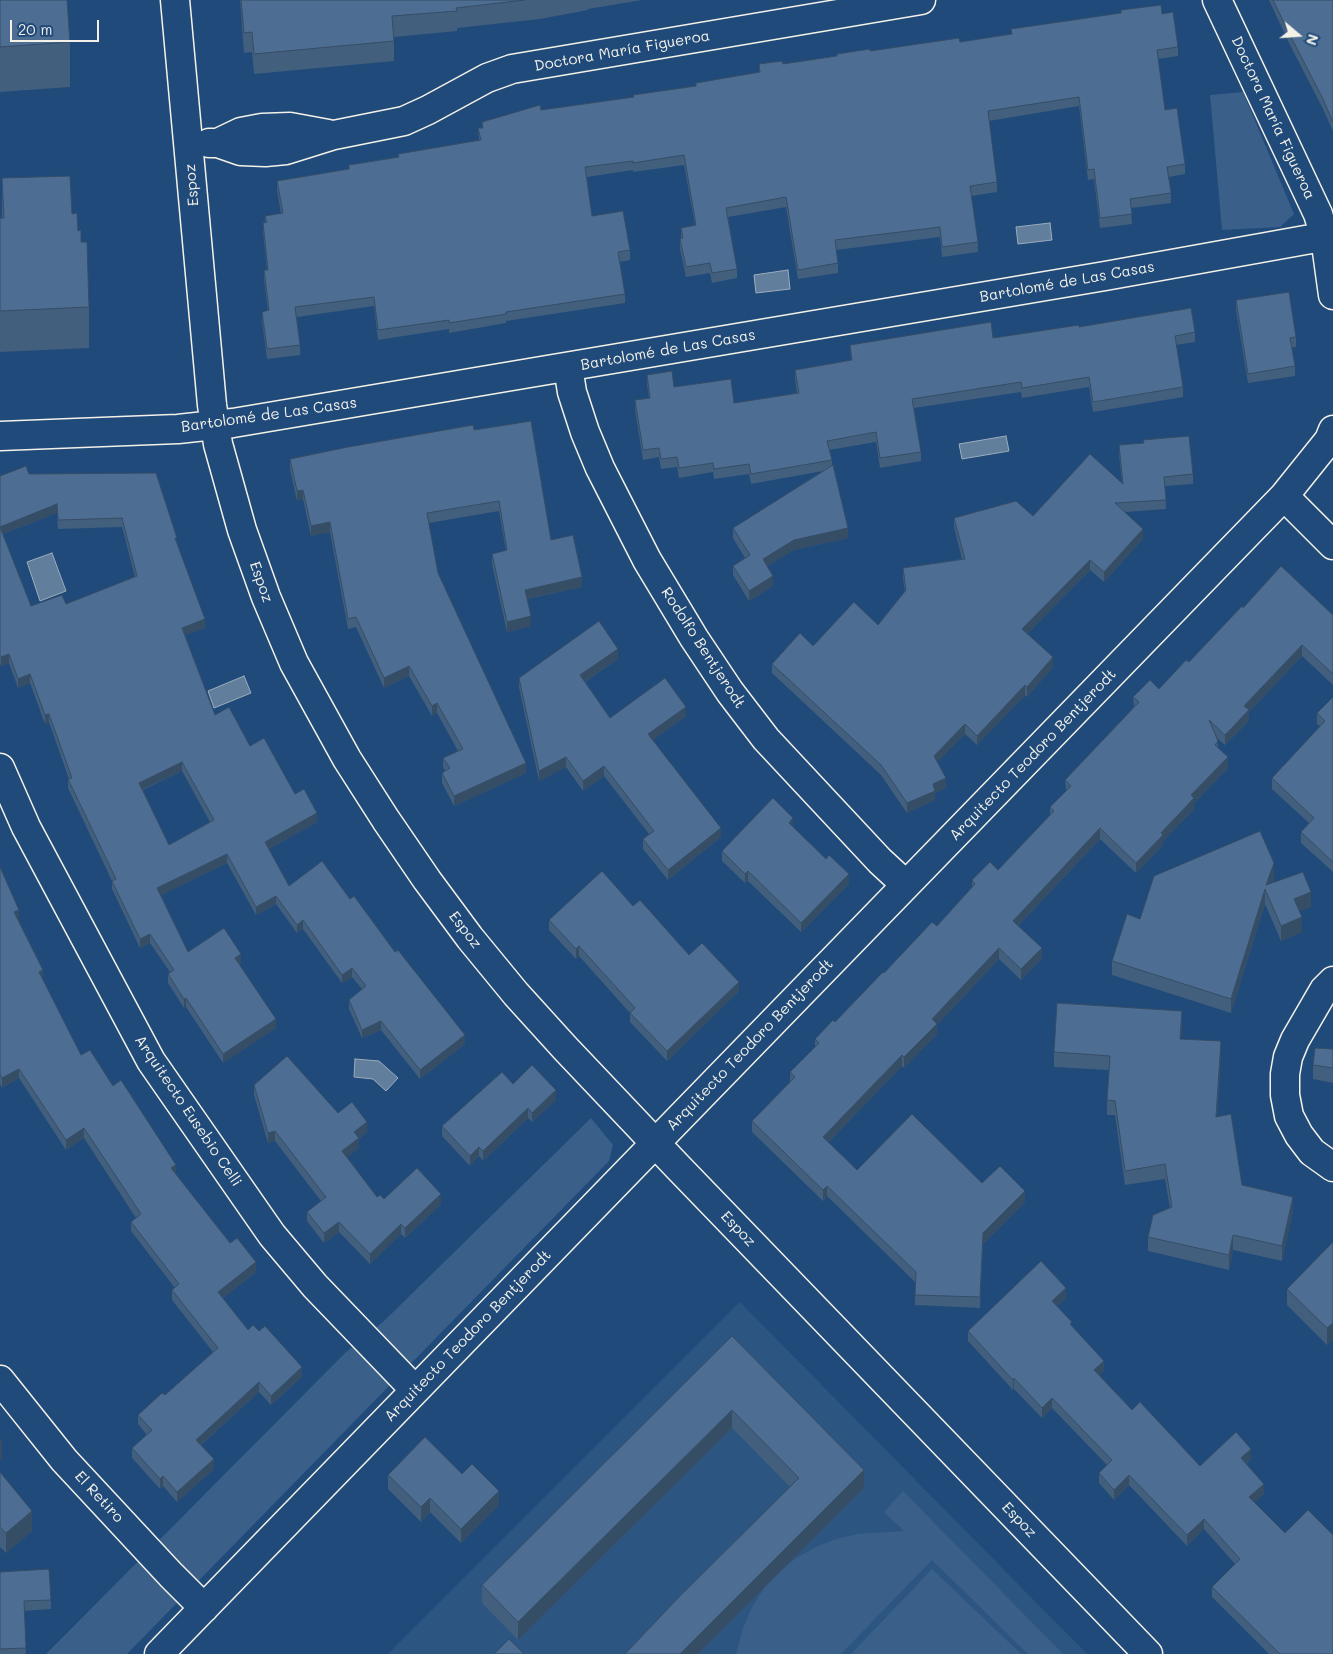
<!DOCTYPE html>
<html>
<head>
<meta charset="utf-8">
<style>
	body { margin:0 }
	#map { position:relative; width:1333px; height:1654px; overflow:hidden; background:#1f4a7a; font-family:Mali,sans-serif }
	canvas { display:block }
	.north { position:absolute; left:1273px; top:10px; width:50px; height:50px; -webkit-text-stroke:4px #1f4a7a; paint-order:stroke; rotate:108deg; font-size:14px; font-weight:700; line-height:20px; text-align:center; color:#f4f1e8 }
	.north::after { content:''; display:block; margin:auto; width:18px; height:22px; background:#f4f1e8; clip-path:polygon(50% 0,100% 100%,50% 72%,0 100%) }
	.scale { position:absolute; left:10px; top:20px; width:89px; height:22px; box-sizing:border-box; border:2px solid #f4f1e8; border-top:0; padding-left:6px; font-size:15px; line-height:18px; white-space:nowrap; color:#f4f1e8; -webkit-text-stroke:4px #1f4a7a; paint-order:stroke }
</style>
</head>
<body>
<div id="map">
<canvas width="1333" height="1654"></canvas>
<div class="north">N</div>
<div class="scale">20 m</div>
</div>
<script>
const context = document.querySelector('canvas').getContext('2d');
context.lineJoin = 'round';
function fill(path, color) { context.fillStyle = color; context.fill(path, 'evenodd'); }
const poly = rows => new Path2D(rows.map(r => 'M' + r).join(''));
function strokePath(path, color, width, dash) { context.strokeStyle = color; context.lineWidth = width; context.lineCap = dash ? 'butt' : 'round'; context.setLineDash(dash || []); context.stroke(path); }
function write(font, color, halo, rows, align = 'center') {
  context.font = font + ' Mali,sans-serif'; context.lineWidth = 4; context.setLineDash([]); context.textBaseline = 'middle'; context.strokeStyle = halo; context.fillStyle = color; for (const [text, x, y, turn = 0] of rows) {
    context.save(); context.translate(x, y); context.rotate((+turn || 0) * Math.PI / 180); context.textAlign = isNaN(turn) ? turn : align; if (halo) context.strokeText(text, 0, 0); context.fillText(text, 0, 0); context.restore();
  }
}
fill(poly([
	[740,1302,1087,1654,388,1654]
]), '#2d5581');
fill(poly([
	[1243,92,1294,214,1280,227,1222,230,1210,95],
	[591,1118,613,1145,609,1161,127,1654,46,1654,345,1353,385,1320],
	[903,1491,1063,1654,1028,1654,932,1560,841,1654,736,1654,743,1628,752,1607,764,1588,779,1572,796,1558,816,1547,836,1539,858,1534,904,1531,884,1512],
	[932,1569,1021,1654,851,1654]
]), '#3a5f88');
const water = poly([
	[1050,223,1052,240,1018,244,1016,227,1050,223],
	[788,270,790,289,756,293,754,275,788,270],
	[1006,436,1009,451,962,459,959,444,1006,436],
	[52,553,66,591,40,601,27,562,52,553],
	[244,676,251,693,214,708,208,691,244,676],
	[355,1059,379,1061,398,1078,386,1091,373,1079,354,1077,355,1059]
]);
fill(water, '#627e9d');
strokePath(water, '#9cacbb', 1);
const minor = poly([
	[1217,0,1318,214,1325,237,1333,295],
	[209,143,218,143,241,132,262,128,290,127,328,134],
	[218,143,241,151,265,152,286,150,334,135,404,121,428,110,487,78,512,69,921,0],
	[568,367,572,392,585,432,600,468,647,560,694,638,730,692,766,739,880,861,906,885],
	[0,436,178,429,233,423,1105,276,1333,235],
	[1284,496,1333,545],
	[0,768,26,827,151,1061,272,1235,315,1286,415,1390],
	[1333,981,1324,990,1295,1040,1288,1057,1285,1074,1285,1095,1289,1116,1299,1135,1312,1152,1333,1167],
	[0,1380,64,1460,171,1575,204,1608],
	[159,1654,1284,496,1329,440,1333,430]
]);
const tertiary = poly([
	[175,0,212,405,218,444,242,530,266,597,294,663,347,759,386,820,427,880,470,938,516,994,565,1048,676,1165,1148,1654]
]);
strokePath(minor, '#f4f1e8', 31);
strokePath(tertiary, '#f4f1e8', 31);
strokePath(minor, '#1f4a7a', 28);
strokePath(tertiary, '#1f4a7a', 28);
fill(poly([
	[0,0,70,42,70,87,0,92],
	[240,0,642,0,588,9,588,10,540,19,457,28,457,31,394,37,394,61,254,74,252,52,244,53],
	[1269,0,1333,0,1333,131,1323,109,1290,45],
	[1162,14,1178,47,1178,56,1158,59,1165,110,1185,164,1185,174,1169,177,1171,193,1171,203,1131,208,1132,224,1100,228,1094,179,1088,180,1079,106,989,121,997,182,997,192,971,196,978,242,978,252,942,257,940,237,836,250,838,263,838,273,798,279,786,207,728,217,737,269,737,278,712,283,710,273,686,277,680,249,680,239,681,238,681,228,695,225,684,165,633,172,633,170,587,177,592,216,630,250,630,260,620,262,625,294,625,303,506,321,506,323,449,333,449,329,378,340,374,306,297,317,300,345,300,355,267,359,262,321,262,312,268,311,264,280,264,270,267,270,263,232,263,223,265,222,265,216,281,214,277,190,277,181,349,169,349,165,398,157,398,154,479,140,478,128,482,128,482,122,541,110,633,97,696,86,696,83,759,72,759,64,783,64,870,51,960,42,1011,34,1011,29],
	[2,178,72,214,78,231,81,242,89,307,89,348,0,352,0,218,2,218],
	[1236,300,1296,337,1296,347,1292,347,1295,366,1295,376,1248,383,1236,310],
	[1079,327,1195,332,1195,342,1176,345,1183,387,1183,397,1093,412,1089,387,1022,398,1021,392,914,408,921,452,921,461,880,468,876,442,829,450,832,460,832,466,848,538,794,550,767,566,773,586,749,601,733,575,733,566,745,558,733,538,733,528,823,471,751,484,749,474,714,479,713,472,679,478,677,467,661,469,659,457,643,460,635,410,635,400,649,398,647,385,647,375,674,387,734,403,797,393,795,380,795,370,851,360,850,345,993,338],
	[474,430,551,540,582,587,527,599,531,626,507,632,492,564,492,554,506,551,499,511,429,523,438,573,526,773,454,806,442,783,442,773,445,771,443,767,443,758,458,751,437,713,432,716,409,676,384,688,356,627,348,629,330,532,311,536,303,499,297,501,290,469,290,459],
	[1119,445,1193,474,1193,484,1165,486,1166,509,1125,512,1143,539,1104,582,1090,570,1027,634,1053,667,1027,697,1025,695,977,745,965,734,937,762,946,788,935,793,935,800,907,813,881,775,772,673,772,664,813,646,878,625,905,592,903,578,903,568,962,559,954,527,954,518,1033,516,1122,483,1119,455],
	[29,474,177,545,205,628,185,635,215,715,250,746,295,794,317,822,269,849,289,886,350,899,395,952,465,1044,420,1079,381,1030,362,1038,349,1009,349,1000,362,989,352,977,342,983,303,929,297,933,276,904,256,915,227,863,161,895,188,952,241,963,239,965,276,1028,223,1063,186,1007,184,1008,168,983,168,974,170,972,150,943,140,948,112,889,112,881,68,788,68,779,69,779,49,722,45,724,30,683,18,688,9,663,1,666,0,664,0,476],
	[57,513,58,529,122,527,135,577,66,604,31,606,3,534],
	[182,771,210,822,169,845,143,790],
	[1243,608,1333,615,1333,685,1302,656,1249,712,1249,721,1225,745,1217,738,1218,748,1228,768,1194,803,1194,809,1163,841,1163,845,1136,873,1100,839,1018,926,1042,958,1021,980,999,959,937,1025,937,1034,904,1068,902,1066,828,1143,857,1170,982,1183,1025,1202,983,1244,980,1308,915,1305,915,1282,827,1196,823,1201,752,1132,752,1121,790,1083,790,1072,815,1047,815,1039,835,1022,884,973,937,926,972,887,972,880,998,870,1050,815,1050,807,1066,791,1065,780,1134,708,1133,697,1159,689,1189,662],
	[618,659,585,682,610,718,686,716,653,740,721,837,668,880,643,849,643,839,649,834,604,776,583,791,566,767,539,781,519,687,519,678],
	[1333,697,1333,872,1301,843,1301,832,1309,823,1272,789,1272,778,1320,726,1317,724,1317,713],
	[793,827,849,884,801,932,748,881,745,883,722,861,722,851],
	[0,867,19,920,18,920,43,979,43,980,81,1055,113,1086,176,1174,230,1243,256,1272,223,1298,248,1330,302,1377,271,1405,259,1392,201,1445,214,1469,177,1502,163,1486,160,1489,132,1458,132,1448,147,1435,138,1424,138,1415,165,1395,213,1352,172,1300,172,1290,175,1288,131,1231,131,1222,136,1218,84,1138,66,1150,19,1078,2,1088,0,1084],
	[1274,877,1272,883,1311,907,1299,911,1302,932,1281,941,1265,904,1231,1013,1112,975,1112,961,1140,919],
	[633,906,689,955,739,991,667,1061,630,1022,630,1013,579,956,576,959,549,930,549,920],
	[1182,1026,1181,1039,1221,1056,1217,1116,1242,1185,1293,1211,1282,1261,1233,1250,1229,1270,1148,1251,1148,1237,1170,1208,1165,1179,1125,1185,1115,1115,1107,1115,1107,1100,1109,1070,1054,1067,1054,1052],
	[1333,1049,1333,1083,1313,1079,1313,1065],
	[513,1084,556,1100,532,1122,528,1118,483,1161,479,1156,470,1166,442,1136,442,1126],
	[254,1085,338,1113,367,1132,359,1139,359,1148,347,1157,377,1197,384,1199,441,1204,405,1238,401,1234,370,1264,339,1232,324,1243,307,1221,307,1212,321,1201,275,1141,268,1143,254,1095],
	[1333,1242,1333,1339,1327,1345,1287,1305,1287,1289],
	[1066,1298,1057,1306,1104,1371,1099,1375,1132,1410,1200,1466,1251,1459,1246,1464,1264,1494,1254,1502,1333,1654,1269,1654,1212,1597,1212,1587,1235,1564,1204,1529,1187,1546,1129,1485,1114,1500,1099,1483,1099,1473,1107,1465,1052,1408,1042,1418,1014,1389,1013,1390,968,1341,968,1331],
	[732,1336,864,1488,698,1654,625,1654,790,1487,732,1428,518,1640,482,1603,482,1585],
	[0,1472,32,1531,6,1553,0,1547],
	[462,1474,499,1505,461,1543,430,1512,421,1522,388,1489,388,1475],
	[0,1572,51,1600,51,1609,24,1611,26,1654,0,1654]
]), '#425f7e');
fill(poly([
	[303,490,303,499,297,501,297,491],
	[57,504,57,513,0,535,0,527],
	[330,522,330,532,311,536,311,526],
	[848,528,848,538,794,550,763,569,763,559,794,540],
	[1143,529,1143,539,1104,582,1104,572],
	[1090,560,1090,570,1022,639,1022,629],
	[773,576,773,586,749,601,749,591],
	[582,577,582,587,525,599,525,590],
	[531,616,531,626,507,632,507,622],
	[205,619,205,628,182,636,182,628],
	[1302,645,1302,656,1249,712,1249,721,1225,745,1225,735,1244,706],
	[618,649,618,659,580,685,580,675],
	[9,654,9,663,1,666,1,657],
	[1053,657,1053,667,1027,697,1027,687],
	[409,666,409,676,384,688,384,678],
	[30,674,30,683,18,688,18,679],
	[1025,685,1025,695,977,745,977,736],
	[437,703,437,713,432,716,432,706],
	[686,707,686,716,648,744,648,734],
	[49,714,49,722,45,724,45,715],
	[965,724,965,734,934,766,934,756],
	[566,757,566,767,539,781,539,771],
	[1228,757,1228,768,1194,803,1194,809,1163,841,1163,845,1136,873,1136,863,1191,795],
	[182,762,182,771,139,791,139,783],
	[526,763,526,773,454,806,454,796],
	[604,766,604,776,583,791,583,781],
	[946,778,946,788,935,793,935,800,907,813,907,803,933,784],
	[317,813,317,822,265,851,265,842],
	[793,818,793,828,789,823],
	[721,828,721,837,668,880,668,870],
	[1100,828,1100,839,1013,931,1013,921],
	[227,854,227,863,157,897,157,888],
	[1274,863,1274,877,1268,896,1266,885],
	[748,871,748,881,745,883,745,874],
	[849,874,849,884,801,932,801,923],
	[1265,889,1265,904,1231,1013,1231,999],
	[1311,892,1311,907,1294,914,1294,899],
	[276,896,276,904,256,915,256,907],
	[19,910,19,920,14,922,14,912],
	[1302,917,1302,932,1281,941,1281,926],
	[303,920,303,929,297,933,297,925],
	[150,934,150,943,140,948,140,939],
	[579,946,579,956,576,959,576,949],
	[999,948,999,959,937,1025,937,1034,904,1068,904,1057,932,1019],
	[1042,948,1042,958,1021,980,1021,969],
	[241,954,241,963,235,967,235,958],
	[352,968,352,977,342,983,342,975],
	[43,970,43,979,39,982,39,972],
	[739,982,739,991,667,1061,667,1051],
	[186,998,186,1007,184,1008,184,999],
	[1182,1011,1182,1026,1180,1053,1180,1039],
	[276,1019,276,1028,223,1063,223,1054],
	[381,1021,381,1030,362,1038,362,1030],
	[465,1035,465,1044,420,1079,420,1070],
	[1221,1041,1221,1056,1216,1131,1216,1117],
	[902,1055,902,1066,823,1148,823,1137],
	[19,1069,19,1078,2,1088,2,1078],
	[556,1090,556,1100,532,1122,532,1113],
	[528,1108,528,1118,483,1161,483,1151],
	[367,1122,367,1132,359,1139,359,1148,342,1161,342,1151,354,1132],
	[84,1128,84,1138,66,1150,66,1140],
	[275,1131,275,1141,268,1143,268,1133],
	[479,1147,479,1156,470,1166,470,1156],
	[176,1165,176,1174,171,1168],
	[827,1186,827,1196,823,1201,823,1190],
	[1025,1191,1025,1202,983,1244,980,1308,983,1233],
	[441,1194,441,1204,405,1238,405,1228],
	[1293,1197,1293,1211,1282,1261,1282,1246],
	[339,1222,339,1232,324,1243,324,1233],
	[401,1224,401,1234,370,1264,370,1254],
	[1233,1235,1233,1250,1229,1270,1229,1255],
	[256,1262,256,1272,218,1302,218,1292],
	[1066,1288,1066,1298,1052,1311,1052,1301],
	[1333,1323,1333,1339,1327,1345,1327,1328],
	[1104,1361,1104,1371,1094,1380,1094,1370],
	[302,1367,302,1377,271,1405,271,1396],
	[1014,1378,1014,1389,1013,1390,1013,1380],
	[259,1382,259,1392,196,1449,196,1440],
	[1052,1398,1052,1408,1042,1418,1042,1408],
	[732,1410,732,1428,518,1640,518,1622],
	[2,1439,2,1459,0,1460,0,1440],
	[1251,1449,1251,1459,1241,1468,1241,1458],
	[214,1459,214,1469,177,1502,177,1492],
	[864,1470,864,1488,698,1654,680,1654],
	[1129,1475,1129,1485,1114,1500,1114,1490],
	[163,1476,163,1486,160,1489,160,1479],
	[1264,1484,1264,1494,1249,1507,1249,1497],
	[499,1491,499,1505,461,1543,461,1529],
	[430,1498,430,1512,421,1522,421,1507],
	[32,1511,32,1531,6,1553,6,1533],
	[1204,1519,1204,1529,1187,1546,1187,1535]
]), '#364d66');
const building = poly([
	[0,0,67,0,70,42,0,47,0,0],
	[241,0,525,0,456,8,457,11,392,16,394,41,254,54,252,32,244,33,241,0],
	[1273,0,1333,0,1333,122,1323,99,1290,35,1273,0],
	[1161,5,1162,14,1173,12,1178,47,1157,50,1165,110,1177,108,1185,164,1167,167,1171,193,1130,199,1132,214,1100,218,1094,169,1088,170,1079,97,988,111,997,182,970,186,978,242,942,247,940,227,835,240,838,263,798,270,786,197,726,208,737,269,712,273,710,263,686,267,680,239,683,238,681,228,696,225,684,155,633,163,633,161,585,167,592,216,623,211,630,250,618,252,625,294,506,312,506,314,449,323,449,320,378,330,374,297,295,307,300,345,267,349,262,312,269,310,264,270,268,270,263,223,267,222,265,216,283,213,277,181,349,169,349,165,399,157,398,154,481,140,478,128,483,128,482,122,540,105,541,110,634,97,633,95,696,86,696,83,760,72,759,64,782,61,783,64,837,56,837,54,870,49,870,51,959,38,960,42,1012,34,1011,29,1121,13,1121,10,1161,5],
	[70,176,72,214,77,213,78,231,81,230,81,242,87,242,89,307,0,311,0,218,4,218,2,178,70,176],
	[1289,292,1296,337,1290,338,1295,366,1248,374,1236,300,1289,292],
	[1191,308,1195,332,1175,336,1183,387,1093,402,1089,377,1022,388,1021,382,912,399,921,452,880,458,876,432,827,441,832,460,751,474,749,464,714,469,713,463,679,468,677,457,661,459,659,448,643,450,635,400,650,398,647,375,672,371,674,387,731,379,734,403,799,393,795,370,852,360,850,345,991,322,993,338,1079,325,1079,327,1191,308],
	[531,421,551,540,573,535,582,577,525,590,531,616,507,622,492,554,507,550,499,501,427,513,438,573,526,763,454,796,442,773,450,768,443,758,463,749,437,703,432,706,409,666,384,678,356,617,348,619,330,522,311,526,303,490,297,491,290,459,348,447,473,425,474,430,531,421],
	[1189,436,1193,474,1164,477,1166,500,1115,503,1143,529,1104,572,1090,560,1022,629,1053,657,1027,687,1025,685,977,736,965,724,934,756,946,778,933,784,935,791,907,803,881,765,772,664,800,633,813,646,854,602,878,625,906,590,903,568,965,559,954,518,1016,501,1033,516,1090,454,1123,484,1119,445,1144,443,1143,440,1189,436],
	[833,465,848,528,794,540,763,559,773,576,749,591,733,566,750,555,733,528,833,465],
	[26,466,29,474,156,473,177,538,175,538,205,619,182,628,215,715,229,707,250,746,264,738,295,794,304,789,317,813,265,842,289,886,322,861,350,899,354,896,395,952,398,950,465,1035,420,1070,381,1021,362,1030,349,1000,366,986,352,968,342,975,303,920,297,925,276,896,256,907,227,854,157,888,188,952,224,928,241,954,235,958,276,1019,223,1054,186,998,184,999,168,974,174,970,150,934,140,939,112,881,116,879,68,779,72,778,49,714,45,715,30,674,18,679,9,654,1,657,0,655,0,476,26,466],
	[57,504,58,520,122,518,137,576,66,604,62,595,31,606,0,527,57,504],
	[182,762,214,820,169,845,139,783,182,762],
	[1281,566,1333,615,1333,674,1302,645,1244,706,1249,710,1225,735,1209,720,1218,741,1215,745,1228,757,1191,795,1194,798,1161,833,1163,835,1136,863,1100,828,1013,921,1042,948,1021,969,999,948,932,1019,937,1024,904,1057,902,1055,823,1137,857,1170,912,1114,982,1183,1000,1166,1025,1191,983,1233,980,1297,915,1295,916,1272,827,1186,823,1190,752,1121,795,1077,790,1072,819,1043,815,1039,833,1020,835,1022,883,972,884,973,932,922,937,926,975,884,972,880,990,862,998,870,1054,811,1050,807,1071,786,1065,780,1139,702,1133,697,1150,680,1159,689,1186,660,1189,662,1242,606,1243,608,1281,566],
	[599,621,618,649,580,675,610,718,665,678,686,707,648,734,721,828,668,870,643,839,654,831,604,766,583,781,566,757,539,771,519,678,599,621],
	[1333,697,1333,862,1301,832,1314,818,1272,778,1325,721,1317,713,1333,697],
	[773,798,793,818,789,823,826,859,829,855,849,874,801,923,748,871,745,874,722,851,773,798],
	[1260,831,1274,863,1266,885,1303,872,1311,892,1294,899,1302,917,1281,926,1265,889,1231,999,1112,961,1127,914,1140,919,1154,876,1260,831],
	[0,867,19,910,14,912,43,970,39,972,81,1055,90,1050,113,1086,121,1080,176,1165,171,1168,230,1243,237,1238,256,1262,218,1292,248,1330,253,1325,259,1331,265,1326,302,1367,271,1396,259,1382,196,1440,214,1459,177,1492,163,1476,160,1479,132,1448,152,1430,138,1415,162,1393,165,1395,218,1348,172,1290,179,1284,131,1222,141,1214,84,1128,66,1140,19,1069,2,1078,0,1074,0,867],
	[602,871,633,906,640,900,689,955,702,943,739,982,667,1051,630,1013,635,1008,579,946,576,949,549,920,602,871],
	[1057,1003,1182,1011,1180,1039,1221,1041,1216,1117,1231,1114,1242,1185,1293,1197,1282,1246,1233,1235,1229,1255,1148,1237,1153,1215,1172,1207,1165,1164,1125,1171,1115,1101,1107,1100,1110,1056,1054,1052,1057,1003],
	[1315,1048,1333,1049,1333,1068,1313,1065,1315,1048],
	[287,1056,338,1113,352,1102,367,1122,354,1132,359,1138,342,1151,377,1197,380,1195,384,1199,417,1168,441,1194,405,1228,401,1224,370,1254,339,1222,324,1233,307,1212,326,1197,275,1131,268,1133,254,1085,287,1056],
	[532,1065,556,1090,532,1113,528,1108,483,1151,479,1147,470,1156,442,1126,502,1072,513,1084,532,1065],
	[1333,1242,1333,1323,1327,1328,1287,1289,1333,1242],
	[1041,1261,1066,1288,1052,1301,1072,1322,1070,1324,1104,1361,1094,1370,1132,1410,1140,1402,1200,1466,1236,1432,1251,1449,1241,1458,1264,1484,1249,1497,1285,1533,1308,1510,1333,1535,1333,1654,1280,1654,1212,1587,1240,1559,1204,1519,1187,1535,1129,1475,1114,1490,1099,1473,1112,1460,1052,1398,1042,1408,1014,1378,1013,1380,968,1331,1041,1261],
	[732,1336,864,1470,680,1654,625,1654,679,1597,799,1478,732,1410,518,1622,482,1585,732,1336],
	[425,1437,462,1474,472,1464,499,1491,461,1529,430,1498,421,1507,388,1475,425,1437],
	[0,1472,32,1511,6,1533,0,1527,0,1472],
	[49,1569,51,1600,24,1601,26,1648,0,1649,0,1572,49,1569],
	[509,1639,524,1654,494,1654,509,1639]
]);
fill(building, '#4d6e92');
strokePath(building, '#364d66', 1);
write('15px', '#f4f1e8', '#1f4a7a', [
	["Doctora María Figueroa",622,51,-10],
	["Doctora María Figueroa",1273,118,65],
	["Espoz",192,185,-95],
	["Bartolomé de Las Casas",1067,282,-10],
	["Bartolomé de Las Casas",668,350,-10],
	["Bartolomé de Las Casas",269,415,-8],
	["Espoz",261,582,70],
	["Rodolfo Bentjerodt",703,648,57],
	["Arquitecto Teodoro Bentjerodt",1033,755,-46],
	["Espoz",465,930,52],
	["Arquitecto Teodoro Bentjerodt",750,1045,-46],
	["Arquitecto Eusebio Celli",188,1111,56],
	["Espoz",738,1229,46],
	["Arquitecto Teodoro Bentjerodt",468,1336,-46],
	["El Retiro",99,1497,47],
	["Espoz",1019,1520,46]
]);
</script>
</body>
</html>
